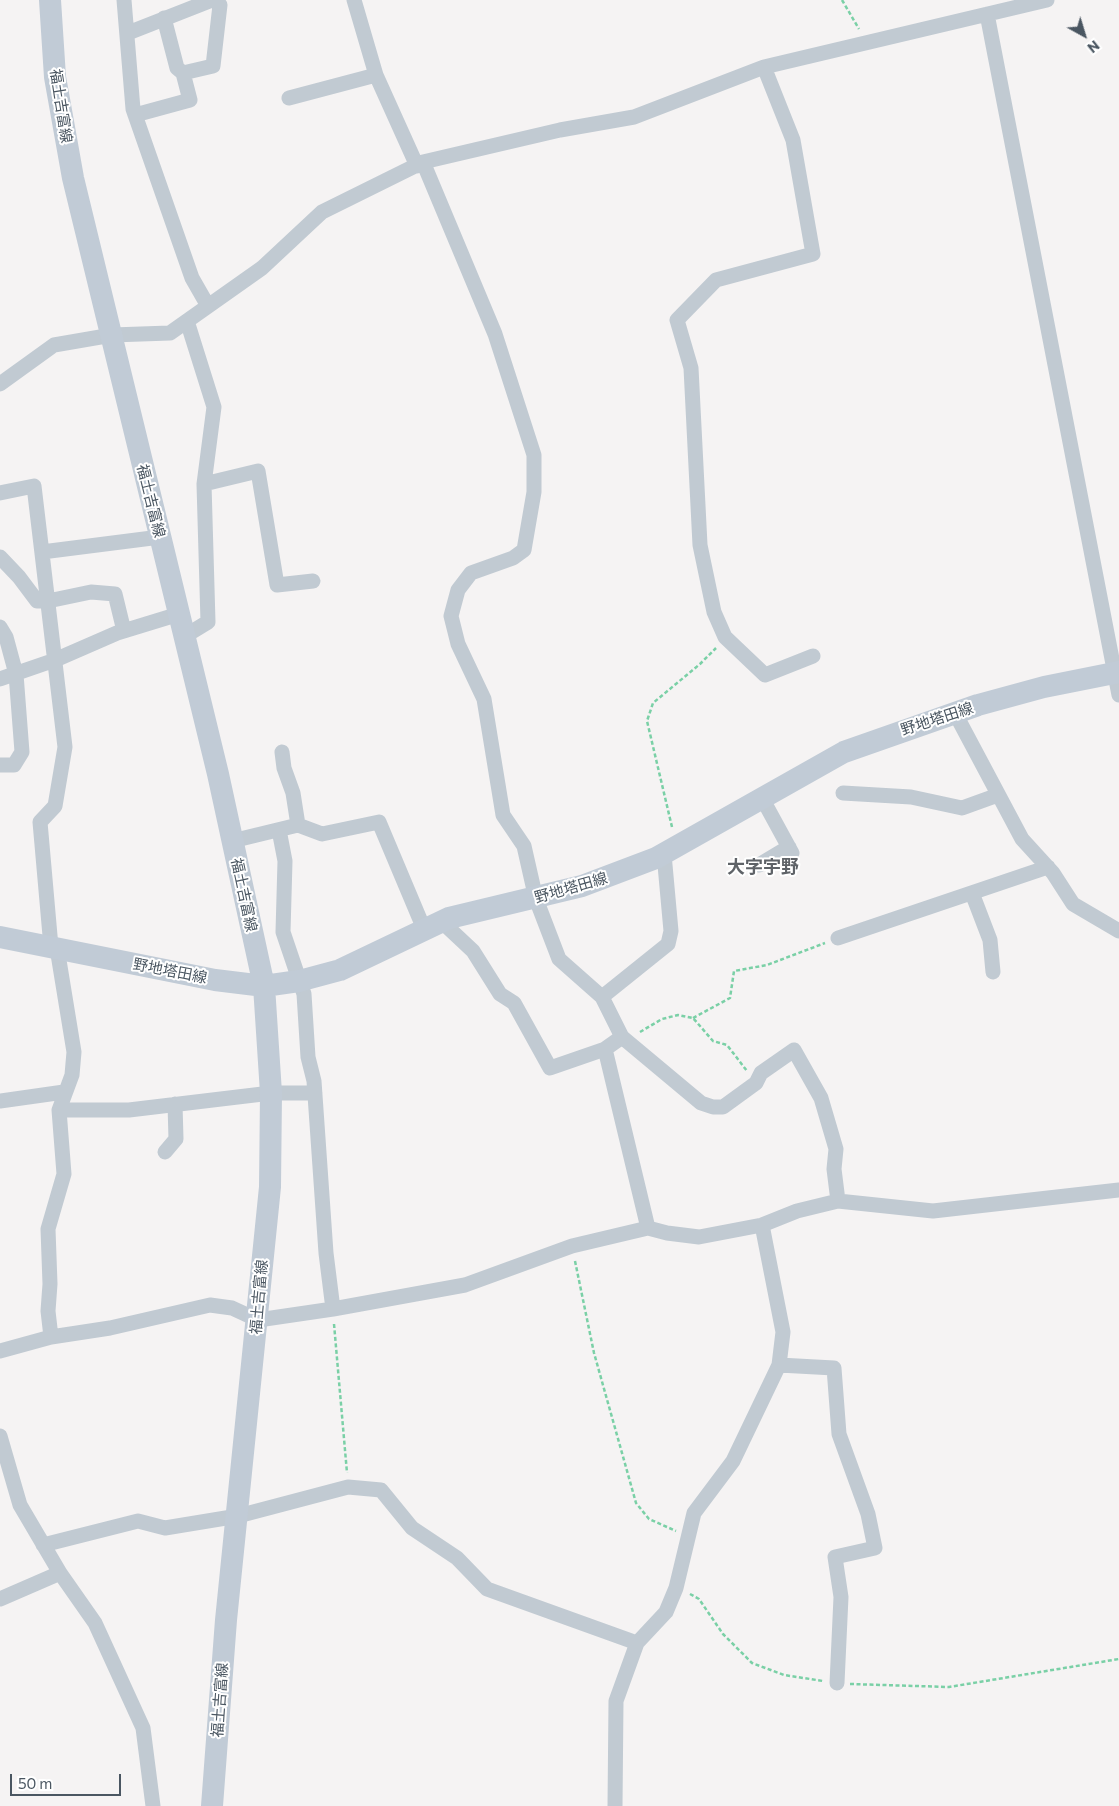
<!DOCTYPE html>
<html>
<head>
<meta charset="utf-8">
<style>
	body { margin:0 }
	#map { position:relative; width:1119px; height:1806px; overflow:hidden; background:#f5f3f3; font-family:Commissioner,sans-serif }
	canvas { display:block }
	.north { position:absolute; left:1059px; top:10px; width:50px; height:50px; -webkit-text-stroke:4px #fff; paint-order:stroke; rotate:141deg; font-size:14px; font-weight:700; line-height:20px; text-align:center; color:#4a5661 }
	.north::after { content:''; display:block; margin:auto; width:18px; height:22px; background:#4a5661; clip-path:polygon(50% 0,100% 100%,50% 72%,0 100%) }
	.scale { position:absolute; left:10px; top:1774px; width:111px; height:22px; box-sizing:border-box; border:2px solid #4a5661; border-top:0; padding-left:6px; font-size:15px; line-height:18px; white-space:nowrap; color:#4a5661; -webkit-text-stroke:4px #fff; paint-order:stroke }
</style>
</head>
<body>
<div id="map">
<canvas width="1119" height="1806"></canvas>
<div class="north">N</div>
<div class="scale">50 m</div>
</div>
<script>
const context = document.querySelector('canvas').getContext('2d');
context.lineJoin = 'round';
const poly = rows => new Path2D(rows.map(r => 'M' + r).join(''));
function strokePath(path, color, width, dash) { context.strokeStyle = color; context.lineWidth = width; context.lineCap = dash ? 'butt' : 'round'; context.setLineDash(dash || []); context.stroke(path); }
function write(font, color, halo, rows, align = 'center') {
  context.font = font + ' Commissioner,"Noto Sans JP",sans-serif'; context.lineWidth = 4; context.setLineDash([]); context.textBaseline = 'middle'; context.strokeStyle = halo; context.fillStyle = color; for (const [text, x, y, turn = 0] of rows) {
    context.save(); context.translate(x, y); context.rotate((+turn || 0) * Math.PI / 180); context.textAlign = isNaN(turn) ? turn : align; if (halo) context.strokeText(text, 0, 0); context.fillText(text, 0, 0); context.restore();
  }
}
strokePath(poly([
	[842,0,859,29],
	[672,827,647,721,653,703,700,664,716,648],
	[693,1018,730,998,734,971,767,965,825,943],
	[640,1032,662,1019,678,1015,693,1018,713,1041,727,1045,747,1071],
	[575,1261,594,1353,636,1503,649,1519,676,1531],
	[334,1324,347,1473],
	[690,1594,699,1599,723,1634,752,1663,784,1675,823,1681],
	[850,1684,949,1687,1119,1659]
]), '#7ad0a6', 2.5, [4, 2.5]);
strokePath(poly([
	[124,0,133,109,192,278,208,306],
	[354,0,376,75,417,166],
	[987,14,1119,695],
	[164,18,177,68,183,73,213,66,220,5,213,0],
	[128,33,212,0],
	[764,67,793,140,813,254,716,280,677,320,691,368,700,545,714,612,725,637,765,675,813,656],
	[289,98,376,75],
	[135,115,190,100,183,73],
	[423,162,495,334,534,455,534,492,524,550,513,558,471,573,458,590,451,616,458,644,484,699,503,815,524,846,536,899,559,959,602,997,622,1037,605,1049,648,1228],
	[187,321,214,407,204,484],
	[0,384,54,345,112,335,170,333,262,268,322,212,423,162,560,130,634,117,764,67,1047,0],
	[0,493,34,486,65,747,55,806,40,822,51,947],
	[42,552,160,537],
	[0,557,19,577,37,601,48,601,91,592,115,594,124,631],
	[0,627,6,637,16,674,22,752,14,765,0,765],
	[185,636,208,622,204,484,258,471,277,585,313,581],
	[0,679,55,660,117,633,179,614],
	[955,713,1022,839,1053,873,1073,904,1119,931],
	[282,752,284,768,293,793,298,825],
	[843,793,911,797,962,808,998,795],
	[762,798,792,853],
	[279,830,285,861,283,932,304,994,308,1057,314,1081,326,1253,333,1309],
	[232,841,298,825,322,834,379,822,424,929],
	[759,865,789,847],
	[972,893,990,940,993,972],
	[441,921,473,951,500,994,514,1003,550,1068,605,1049],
	[838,938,1048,867],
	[602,997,668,944,671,931,664,854],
	[622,1037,701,1103,713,1107,723,1107,756,1083,761,1073,794,1050,821,1098,836,1149,834,1169,838,1201],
	[0,1101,64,1092],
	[59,1110,129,1110,271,1093,315,1093],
	[165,1152,176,1139,175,1104],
	[51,1337,48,1311,50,1284,48,1229,64,1174,59,1110,72,1075,74,1052,57,948],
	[0,1351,51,1337,110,1328,210,1305,232,1308,258,1320,333,1309,465,1285,572,1246,648,1228,667,1233,699,1237,762,1225,797,1211,838,1201,933,1211,1119,1190],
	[779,1365,834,1368,839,1434,868,1514,875,1548,835,1557,841,1597,837,1683],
	[0,1436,20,1505,60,1573,95,1623,143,1728,153,1806],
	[43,1545,138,1521,165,1528,238,1516,348,1487,381,1490,412,1528,457,1558,487,1589,637,1643],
	[0,1599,60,1573],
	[615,1806,616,1701,637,1643,666,1612,676,1588,694,1513,733,1461,779,1365,783,1332,762,1225]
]), '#c1cad2', 15);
strokePath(poly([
	[50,0,55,77,73,178,218,774,264,986,271,1093,270,1187,226,1620,212,1806],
	[0,937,215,980,264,986,299,981,340,970,449,918,582,886,656,858,844,752,978,705,1044,687,1119,672]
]), '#c1cbd6', 22);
write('15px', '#4a5661', '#fff', [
	["福土吉富線",61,106,81],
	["福土吉富線",151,501,76],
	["野地塔田線",937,719,-18],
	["野地塔田線",571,888,-16],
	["福土吉富線",244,895,78],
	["野地塔田線",170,971,11],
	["福土吉富線",259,1297,-85],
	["福土吉富線",220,1700,-86]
]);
write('bold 18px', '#5f6368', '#fff', [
	["大字宇野",763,867]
]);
</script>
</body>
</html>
